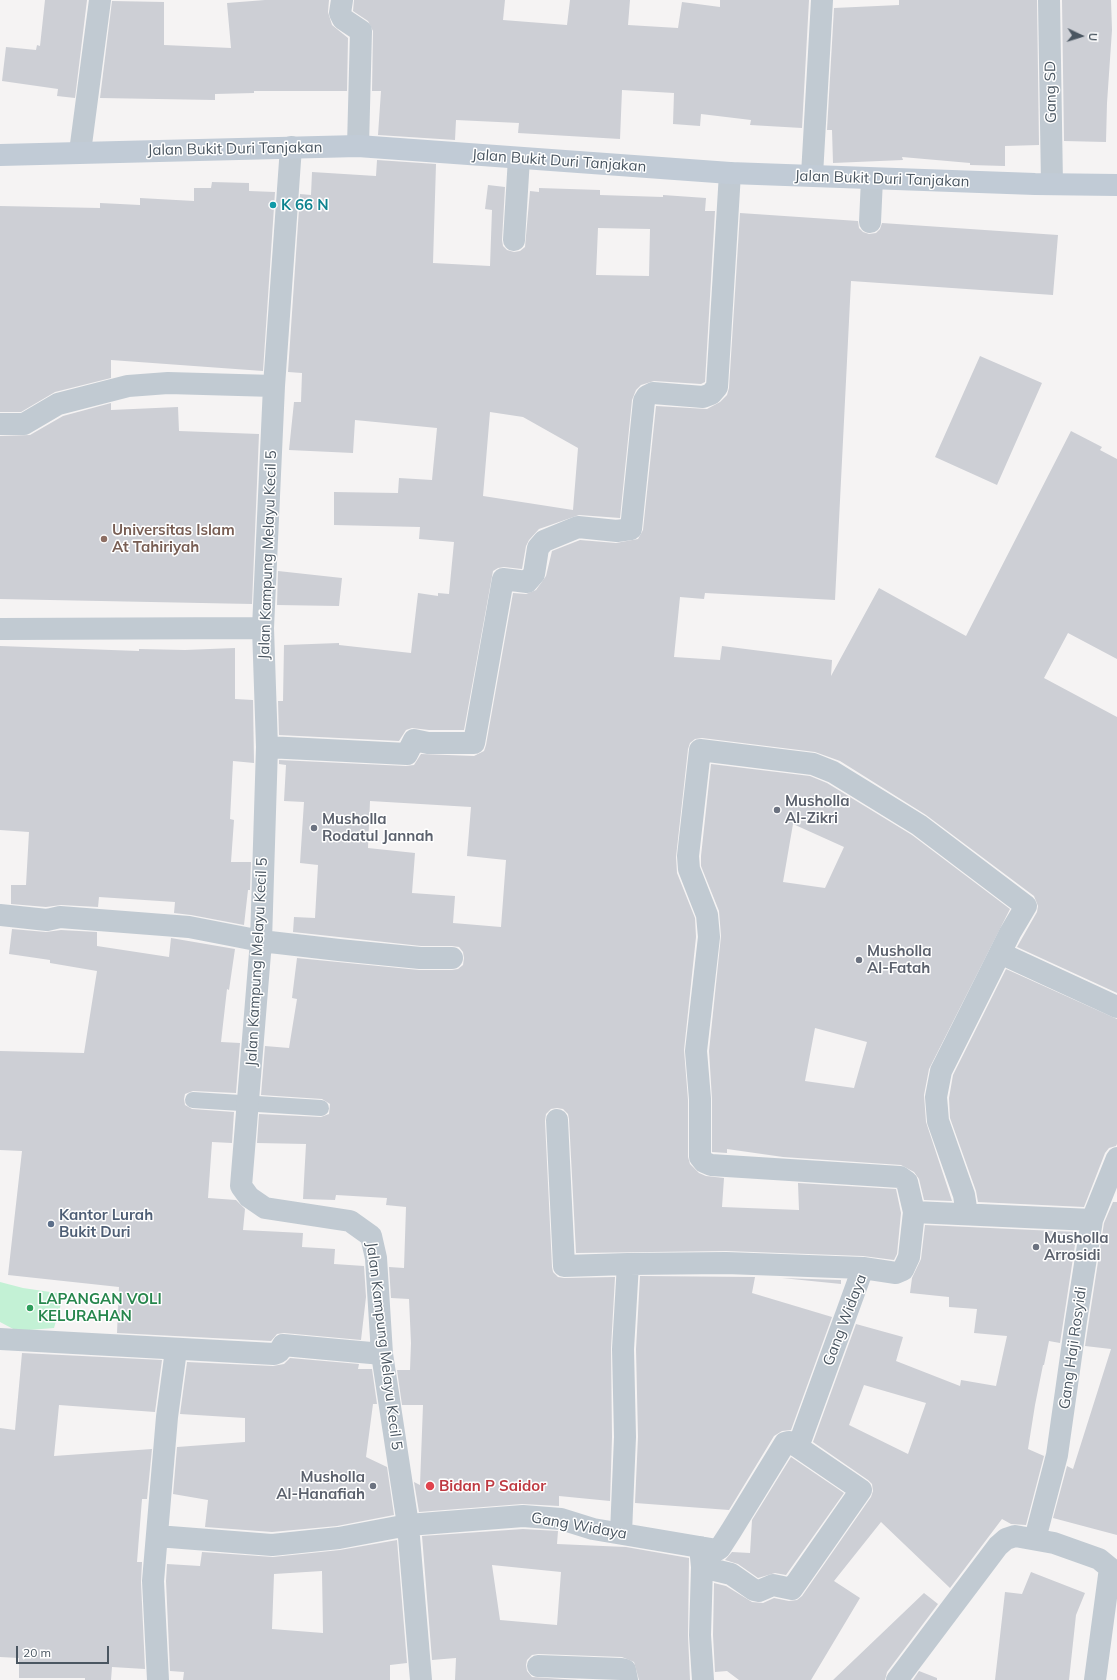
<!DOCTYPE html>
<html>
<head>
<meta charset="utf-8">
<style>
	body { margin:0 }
	#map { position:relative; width:1117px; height:1680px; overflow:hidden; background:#f5f3f3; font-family:Mulish,sans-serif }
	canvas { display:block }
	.north { position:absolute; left:1061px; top:16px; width:40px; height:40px; -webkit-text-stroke:3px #fff; paint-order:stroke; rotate:94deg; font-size:11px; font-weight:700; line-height:16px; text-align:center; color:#4a5661 }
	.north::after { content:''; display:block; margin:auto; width:14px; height:18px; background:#4a5661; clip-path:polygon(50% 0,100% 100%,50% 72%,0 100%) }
	.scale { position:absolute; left:16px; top:1646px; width:93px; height:18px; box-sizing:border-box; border:2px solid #4a5661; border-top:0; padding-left:5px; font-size:12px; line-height:14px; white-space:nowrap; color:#4a5661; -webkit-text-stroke:3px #fff; paint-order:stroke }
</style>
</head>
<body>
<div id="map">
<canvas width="1117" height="1680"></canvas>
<div class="north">U</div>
<div class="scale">20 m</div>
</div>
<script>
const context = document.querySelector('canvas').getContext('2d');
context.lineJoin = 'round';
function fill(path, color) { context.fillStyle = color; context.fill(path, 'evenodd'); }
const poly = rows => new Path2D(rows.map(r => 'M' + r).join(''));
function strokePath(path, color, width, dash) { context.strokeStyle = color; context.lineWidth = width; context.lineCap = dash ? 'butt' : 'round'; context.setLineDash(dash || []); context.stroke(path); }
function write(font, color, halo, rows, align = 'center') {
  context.font = font + ' Mulish,sans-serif'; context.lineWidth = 3; context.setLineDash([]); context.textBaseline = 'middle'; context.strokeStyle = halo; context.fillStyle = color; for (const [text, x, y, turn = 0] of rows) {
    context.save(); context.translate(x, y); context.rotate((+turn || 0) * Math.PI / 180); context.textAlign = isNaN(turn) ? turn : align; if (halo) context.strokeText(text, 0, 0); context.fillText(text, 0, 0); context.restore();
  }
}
fill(poly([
	[0,1282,23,1288,64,1294,54,1328,17,1331,0,1322]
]), '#c3f1d5');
fill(poly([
	[45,0,87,0,75,98,57,96,58,89,2,81,6,47,36,50,37,45,40,46],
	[265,0,329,0,328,12,332,25,348,38,347,91,254,91,254,93,215,94,215,100,100,98,112,1,164,2,164,45,231,48,227,3],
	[354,0,505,0,503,20,567,25,570,0,630,0,628,25,678,28,682,2,720,7,720,0,809,0,802,128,750,125,751,120,701,114,700,126,673,124,674,93,622,90,620,139,518,133,519,123,456,120,455,140,378,135,381,91,372,91,373,31,368,21,353,11],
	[899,0,1037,0,1039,145,1005,146,1005,166,970,165,970,163,902,157,903,160,833,163,832,130,827,130,834,8,899,5],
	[1062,0,1111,0,1112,30,1107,103,1106,142,1064,141],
	[377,160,436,164,433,263,490,266,492,210,485,209,488,185,505,187,502,240,503,246,507,250,514,252,520,251,525,247,530,191,539,192,539,188,600,190,600,195,663,197,663,195,706,198,705,211,715,211,705,382,701,384,654,381,641,385,636,390,632,400,620,518,579,515,539,529,529,540,526,546,522,569,504,567,498,568,493,571,464,730,429,730,412,728,406,730,399,741,279,735,278,701,283,701,284,645,339,643,339,645,411,653,418,593,438,596,438,593,449,594,454,542,419,539,420,527,334,525,334,492,398,493,399,478,432,480,437,428,355,420,353,453,289,450,294,402,301,402,302,373,288,372,300,194,311,195,312,172,376,176],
	[598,228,650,229,649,276,596,275],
	[490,412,523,417,578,448,573,510,483,496],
	[212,182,249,183,249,191,275,192,263,371,111,360,111,378,55,392,21,412,0,412,0,206,100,208,100,203,140,205,140,198,194,201,194,188,211,188],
	[740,213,858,221,859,228,863,232,869,234,876,233,880,229,882,223,1058,235,1053,295,851,281,835,600,705,593,704,599,680,597,674,657,720,660,722,646,832,660,831,676,879,588,966,636,1071,431,1102,447,1100,450,1117,459,1117,659,1068,633,1044,678,1117,717,1117,993,1017,947,1037,912,1038,906,1034,896,926,815,840,761,815,752,702,738,695,739,690,743,688,749,676,857,677,873,695,918,696,937,684,1050,688,1100,688,1157,690,1164,699,1173,706,1176,724,1178,722,1207,799,1210,798,1183,896,1189,901,1213,897,1254,894,1260,863,1256,726,1251,576,1253,569,1119,568,1114,563,1109,557,1108,551,1109,546,1114,545,1121,552,1267,553,1272,558,1277,564,1278,615,1277,611,1348,612,1437,610,1501,559,1496,559,1506,522,1504,419,1512,414,1482,420,1485,423,1405,402,1405,397,1370,410,1370,411,1343,409,1299,391,1298,389,1267,404,1268,406,1207,386,1205,387,1198,336,1195,335,1200,303,1199,306,1144,257,1143,259,1114,321,1117,329,1114,330,1104,322,1099,261,1095,265,1046,289,1048,297,999,292,998,297,958,419,970,452,970,458,969,463,965,464,958,463,952,459,947,452,946,421,946,293,932,294,917,315,918,318,865,300,863,304,802,284,801,286,765,279,764,279,760,406,766,414,765,421,754,474,756,484,751,486,745,513,593,526,594,536,590,546,576,552,551,580,540,616,543,638,539,643,530,656,406,707,409,720,402,727,395,729,388],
	[370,801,471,807,467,856,506,860,501,927,453,923,455,896,412,893,415,853,368,848],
	[980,356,1042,383,997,485,935,457],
	[111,403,111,410,178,407,179,431,259,434,252,604,0,599,0,436,30,435,63,416],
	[278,571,342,578,339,606,277,605],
	[0,646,139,651,139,649,185,650,235,648,235,699,253,700,254,763,233,761,230,819,234,820,231,862,251,862,250,890,248,890,244,925,191,915,174,913,175,902,99,897,98,907,61,905,46,907,11,904,11,885,26,885,29,832,0,830],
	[711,764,810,776,827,783,912,835,1010,909,929,1069,924,1095,926,1122,952,1201,924,1200,919,1179,914,1172,901,1165,783,1157,727,1149,727,1153,712,1152,712,1099,709,1051,721,936,719,911,701,866,701,856],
	[793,824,844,847,825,888,783,882],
	[815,1028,867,1042,854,1088,805,1081],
	[12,929,46,932,61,930,97,932,97,946,169,957,171,938,235,949,229,990,227,989,221,1042,240,1043,236,1093,193,1091,185,1094,184,1099,185,1105,192,1109,234,1112,232,1143,212,1142,208,1198,236,1200,245,1209,243,1230,303,1233,302,1247,335,1249,334,1264,364,1266,366,1297,361,1340,284,1333,277,1334,271,1341,117,1333,119,1287,8,1275,22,1151,0,1150,0,1051,84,1053,97,971,50,963,50,960,9,954],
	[1006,969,1117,1019,1117,1144,1116,1146,1109,1148,1105,1153,1084,1207,978,1202,976,1191,950,1118,949,1098,953,1075],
	[1113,1202,1117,1202,1117,1535,1053,1518,1067,1466,1073,1469,1111,1349,1085,1346,1104,1223],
	[925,1225,1077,1232,1060,1343,1049,1341,1044,1365,1043,1365,1035,1405,1028,1449,1044,1456,1026,1525,1011,1524,1002,1519,950,1588,881,1522,834,1581,860,1598,811,1680,739,1680,727,1671,715,1672,713,1635,714,1583,726,1586,752,1602,763,1603,774,1598,789,1601,797,1600,802,1596,871,1497,873,1491,872,1484,868,1480,813,1442,856,1324,903,1337,896,1361,960,1386,961,1380,996,1386,1007,1336,974,1333,977,1309,949,1307,949,1297,910,1293,912,1278,921,1259],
	[864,1385,926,1403,908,1454,849,1425],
	[640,1276,755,1277,752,1293,832,1317,791,1430,782,1431,774,1436,729,1510,635,1503,638,1437,636,1349],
	[782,1278,841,1280,841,1284],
	[22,1353,162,1360,155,1412,59,1405,54,1456,152,1449,147,1499,142,1499,137,1562,142,1562,141,1582,145,1669,112,1667,111,1680,85,1680,85,1678,19,1678,19,1658,0,1657,0,1428,15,1430],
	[290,1358,359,1364,358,1369,372,1369,377,1404,373,1404,366,1457,387,1467,394,1515,337,1526,272,1532,205,1527,208,1500,173,1494,177,1447,245,1442,245,1418,180,1414,187,1362,273,1366,284,1364],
	[791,1457,844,1493,786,1575,775,1573,758,1578,738,1564,725,1560,732,1552,750,1553,752,1520],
	[523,1529,558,1531,557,1544,626,1547,689,1558,688,1636,690,1680,639,1680,634,1662,622,1657,538,1654,532,1655,527,1660,526,1665,527,1671,532,1677,579,1680,455,1680,456,1658,432,1660,422,1536],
	[492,1565,561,1572,557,1625,500,1620],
	[397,1540,407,1663,390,1665,390,1680,183,1680,184,1672,170,1671,166,1581,167,1564,200,1566,202,1552,273,1557,340,1550],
	[322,1571,323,1633,272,1629,274,1574],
	[1031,1572,1085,1593,1076,1615,1069,1680,995,1680,1005,1592,1022,1594],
	[924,1593,938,1604,887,1672,885,1680,833,1680],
	[919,1671,937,1678,937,1680,913,1680]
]), '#cdcfd5');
strokePath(poly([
	[193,1100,321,1108]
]), '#c1cad2', 16);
strokePath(poly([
	[342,0,340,13,343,19,361,31,358,146],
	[1049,0,1052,184],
	[291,147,274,386,263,628,267,747,261,941,241,1186,249,1197,265,1208,350,1221,371,1236,376,1258,382,1354,408,1525,421,1680],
	[80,152,100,0],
	[812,175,822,0],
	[870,222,872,179],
	[514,240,519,158],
	[0,424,24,424,58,404,128,386,168,383,274,386],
	[0,629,263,628],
	[267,747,407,754,414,740,428,743,474,743,503,579,527,582,534,574,538,548,544,541,578,527,617,531,631,529,644,401,647,396,653,393,703,397,711,394,717,387,730,173],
	[0,915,47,920,60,917,189,927,261,941,339,950,420,958,452,958],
	[1000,953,1117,1007],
	[557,1120,564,1266,628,1264],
	[914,1212,1092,1220],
	[0,1339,274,1354,279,1352,283,1345,382,1354],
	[621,1533,625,1437,623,1349,628,1264,726,1263,863,1268],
	[157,1536,272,1545,339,1538,408,1525,523,1516,561,1519,593,1529,717,1550,720,1548,731,1531,785,1443,789,1442,798,1447,863,1268,896,1273,903,1270,909,1257,914,1212,907,1182,900,1177,711,1165,704,1162,700,1157,700,1099,696,1051,709,937,707,915,689,869,688,856,700,750,813,764,833,772,919,825,1026,906,1010,933,941,1071,936,1097,938,1121,964,1195,967,1214],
	[1035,1539,1057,1455,1076,1321,1092,1220,1117,1158],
	[700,1547,702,1567,731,1574,754,1590,759,1591,773,1585,792,1589,861,1490,798,1447],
	[702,1567,700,1635,703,1680],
	[538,1666,621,1669,625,1670,627,1680],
	[158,1680,153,1581,167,1417,176,1350],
	[897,1680,998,1546,1006,1539,1015,1536,1054,1543,1099,1559,1110,1568,1095,1680]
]), '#c1cad2', 22);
strokePath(poly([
	[0,155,358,146,730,173,1035,184,1117,185]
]), '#c1cbd6', 22);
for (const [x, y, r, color] of [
	[273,205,4,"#0f9aa8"],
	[104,539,4,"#8d6e63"],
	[777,810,4,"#6b7280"],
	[314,828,4,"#6b7280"],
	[859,960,4,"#6b7280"],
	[51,1224,4,"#5c6f8a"],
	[1036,1247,4,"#6b7280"],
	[30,1308,4,"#2e9e5b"],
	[373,1486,4,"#6b7280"],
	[430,1486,5,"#e0444e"]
]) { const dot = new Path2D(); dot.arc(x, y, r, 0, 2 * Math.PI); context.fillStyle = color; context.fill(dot); strokePath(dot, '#fff', 1.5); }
write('15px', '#4a5661', '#fff', [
	["Gang SD",1051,92,-91],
	["Jalan Bukit Duri Tanjakan",235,149,-1],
	["Jalan Bukit Duri Tanjakan",559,161,4],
	["Jalan Bukit Duri Tanjakan",882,179,2],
	["Jalan Kampung Melayu Kecil 5",268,555,-88],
	["Jalan Kampung Melayu Kecil 5",257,962,-87],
	["Gang Widaya",845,1320,-69],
	["Jalan Kampung Melayu Kecil 5",384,1346,83],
	["Gang Haji Rosyidi",1073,1348,-82],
	["Gang Widaya",579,1526,10]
]);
write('bold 15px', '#0d838f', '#fff', [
	["K 66 N",281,205]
], 'left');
write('bold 15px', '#785e54', '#fff', [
	["Universitas Islam",112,530],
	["At Tahiriyah",112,547]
], 'left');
write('bold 15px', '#5b616d', '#fff', [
	["Musholla",785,801],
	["Al-Zikri",785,818],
	["Musholla",322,819],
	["Rodatul Jannah",322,836],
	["Musholla",867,951],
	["Al-Fatah",867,968],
	["Musholla",1044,1238],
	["Arrosidi",1044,1255],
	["Musholla",365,1477,"right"],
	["Al-Hanafiah",365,1494,"right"]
], 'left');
write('bold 15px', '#4e5e75', '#fff', [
	["Kantor Lurah",59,1215],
	["Bukit Duri",59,1232]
], 'left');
write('bold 15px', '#27864d', '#fff', [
	["LAPANGAN VOLI",38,1299],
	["KELURAHAN",38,1316]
], 'left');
write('bold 15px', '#be3a42', '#fff', [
	["Bidan P Saidor",439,1486]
], 'left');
</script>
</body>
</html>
